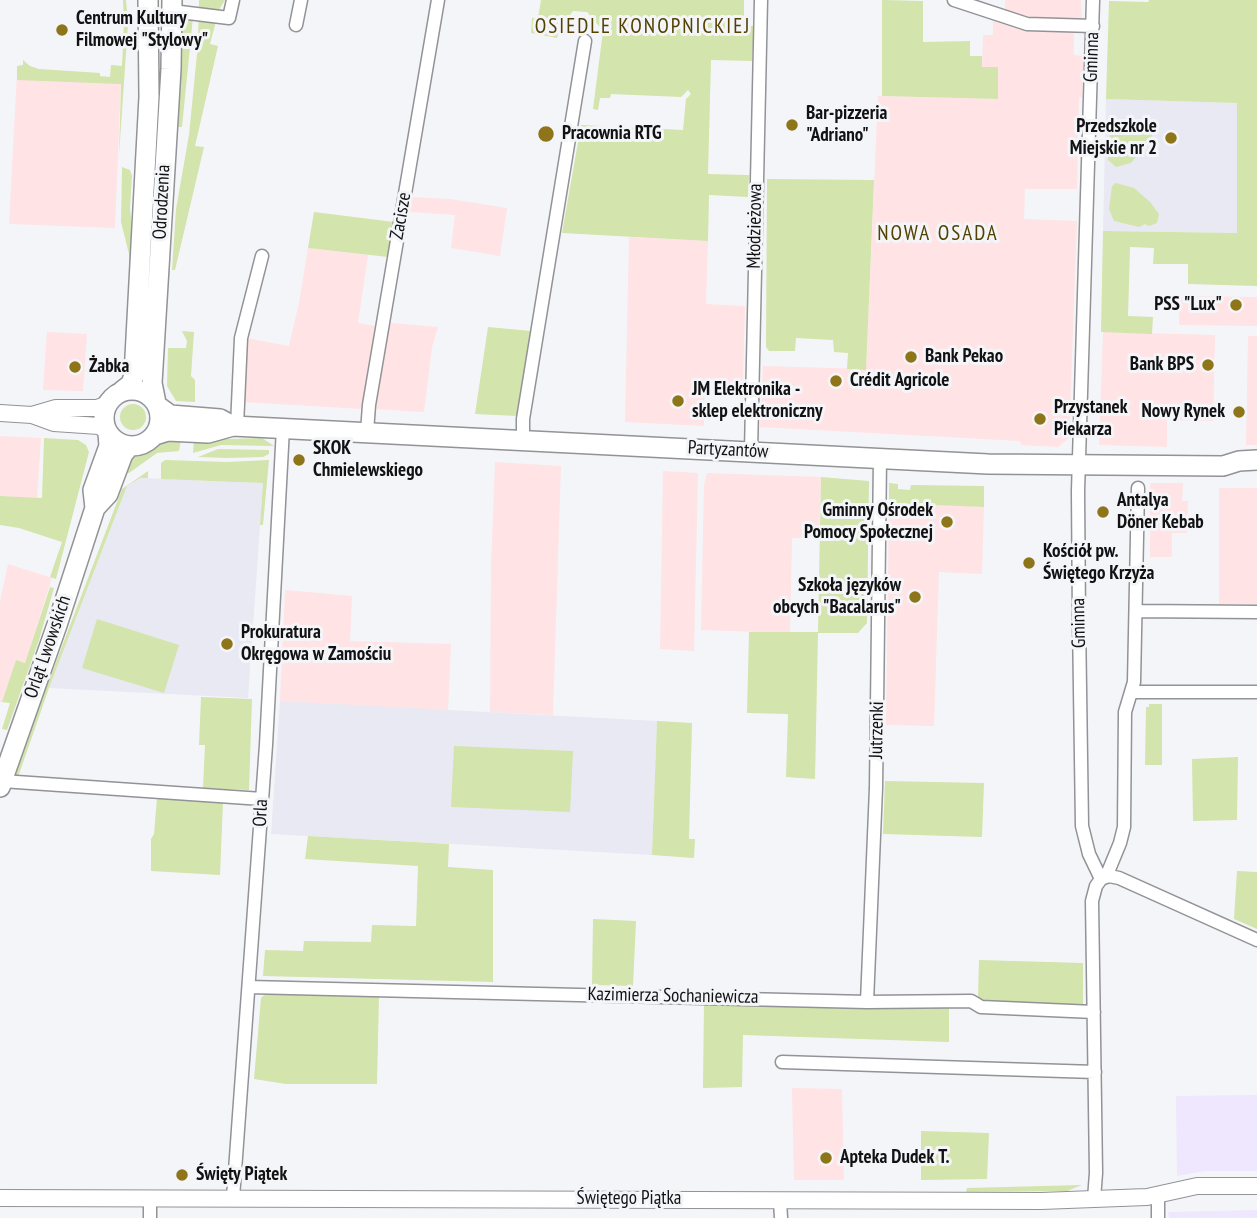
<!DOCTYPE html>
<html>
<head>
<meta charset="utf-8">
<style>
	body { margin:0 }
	canvas { display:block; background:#f4f5f8 }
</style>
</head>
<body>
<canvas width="1257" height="1218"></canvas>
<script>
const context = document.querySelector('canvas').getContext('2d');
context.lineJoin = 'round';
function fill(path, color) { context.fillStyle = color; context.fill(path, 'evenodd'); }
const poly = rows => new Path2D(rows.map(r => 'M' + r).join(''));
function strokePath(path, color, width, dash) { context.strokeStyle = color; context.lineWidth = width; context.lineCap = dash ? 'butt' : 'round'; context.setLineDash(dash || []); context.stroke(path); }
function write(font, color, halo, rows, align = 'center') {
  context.font = font + ' "PT Sans Narrow",sans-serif'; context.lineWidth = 6; context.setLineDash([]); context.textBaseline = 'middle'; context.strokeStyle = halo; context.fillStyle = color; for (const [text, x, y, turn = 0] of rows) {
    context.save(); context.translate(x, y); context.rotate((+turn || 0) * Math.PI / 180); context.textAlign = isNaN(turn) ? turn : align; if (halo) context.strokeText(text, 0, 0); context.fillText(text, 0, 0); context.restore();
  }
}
fill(poly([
	[1005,0,1081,0,1082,19,1026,19,1005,10],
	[993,21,1021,30,1074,31,1074,55,1084,56,1082,97,1079,97,1077,189,1025,189,1024,219,1077,221,1069,438,1058,447,1021,445,1020,441,760,427,763,366,866,369,878,96,997,99,982,67,983,35,993,35],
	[17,73,121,78,115,228,9,224],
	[411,197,450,199,507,208,500,256,451,248,455,215,409,212],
	[629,237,708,241,706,304,745,306,743,383,705,381,704,426,625,422],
	[308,248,368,255,358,323,375,326,362,409,243,402,246,338,289,346,299,303],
	[1179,296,1257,297,1257,326,1179,325],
	[390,323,438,327,432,347,424,412,375,409],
	[47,332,87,334,83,391,43,390],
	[1103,332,1215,335,1213,421,1167,420,1167,447,1099,445],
	[1248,336,1257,336,1257,445,1246,445],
	[0,436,41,438,37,498,0,496],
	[495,462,561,466,553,715,490,712,491,567],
	[663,471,698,473,694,651,660,649],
	[707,473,821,477,819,538,792,538,790,633,701,630,704,485],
	[1150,483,1183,483,1182,501,1188,501,1187,533,1172,533,1172,557,1150,557],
	[1219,488,1257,488,1257,604,1219,604],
	[899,502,984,507,982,574,939,572,934,726,886,725,889,503],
	[8,564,52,578,25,663,16,660,2,702,0,702,0,601],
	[285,590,352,596,350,641,451,644,448,711,280,701],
	[792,1088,842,1089,844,1180,794,1180]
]), '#ffe3e5');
fill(poly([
	[1257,1095,1257,1171,1204,1171,1177,1176,1176,1096],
	[1257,1210,1257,1218,1169,1218,1168,1212]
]), '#eee7fd');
fill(poly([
	[1106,99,1237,103,1237,233,1103,231],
	[140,478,263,483,248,698,49,688,127,486],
	[280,701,657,721,652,855,271,834]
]), '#e9e9f3');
fill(poly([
	[123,0,126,0,128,24,119,155,121,84,17,80,17,66,23,65,23,60,30,66,39,69,100,73,100,76,110,77,111,65,122,66,124,24],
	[199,0,225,0,219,10,210,44,218,46,195,146,204,147,175,270,172,270,176,209,189,135,198,44],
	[541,0,744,0,744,25,754,26,752,61,711,60,708,174,749,175,748,197,709,195,708,241,562,233,581,125,683,130,686,99,691,94,688,90,681,97,611,94,610,98,600,98,598,110,593,109,603,31,587,12,573,11,560,29,557,38,531,33,532,18,538,18],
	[882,0,923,1,923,42,970,41,970,56,982,56,982,67,998,67,998,99,882,96],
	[1149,0,1257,0,1257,286,1188,284,1188,264,1153,264,1154,248,1130,247,1128,316,1153,317,1152,334,1101,332,1103,231,1237,233,1237,103,1106,99,1109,1,1148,2],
	[193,17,182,127,178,127,182,24,186,19],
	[1120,121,1145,122,1152,124,1154,133,1131,163,1116,167,1108,160,1109,139,1111,128,1115,122],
	[122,167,130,170,132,176,130,208,134,253,133,275,129,278,129,254,121,222],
	[767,179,874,180,866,370,847,369,848,353,834,352,833,340,796,338,795,351,769,351,766,347],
	[1116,183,1134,188,1150,202,1159,214,1157,223,1149,226,1145,224,1139,227,1114,221,1109,209,1112,186],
	[314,212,394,222,388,257,308,248],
	[488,327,531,331,518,416,475,414],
	[182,331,194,332,191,376,195,380,195,402,176,401,167,386,168,348,186,348,187,341],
	'120 417a13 13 0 1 1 26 0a13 13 0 1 1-26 0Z',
	[44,438,78,440,86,445,89,452,56,579,50,577,62,542,19,528,0,525,0,496,42,498],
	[262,438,274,446,221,445,193,453,194,440],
	[181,439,179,451,157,453,129,473,123,473,136,455,149,450,163,441],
	[218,449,269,450,269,454,263,457,227,458,198,457],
	[165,460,227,462,269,460,263,525,260,525,263,483,161,479,161,463],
	[148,471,148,478,140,478,127,486,49,688,18,777,15,776,40,704,122,489],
	[821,477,869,481,867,623,858,633,818,633,815,779,786,777,788,714,747,713,749,632,818,632],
	[889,483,898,484,898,489,910,490,911,485,984,486,984,507,889,503],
	[50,587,54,588,39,640,7,730,2,729,10,703,2,702,16,660,25,663],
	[97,619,179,645,164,693,82,668],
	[201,697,252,699,249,790,203,788,205,745,199,745],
	[1149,704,1162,704,1162,765,1145,765,1146,707,1149,707],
	[657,721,692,723,689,839,695,839,694,858,652,855],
	[454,746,573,751,570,812,451,807],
	[1238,757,1237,820,1193,821,1192,759],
	[885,781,984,783,982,837,883,834],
	[157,798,223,802,220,875,151,871,151,839,154,834],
	[308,836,449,844,448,867,493,870,493,982,263,976,265,950,303,951,304,941,371,942,372,925,416,926,418,866,305,859],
	[1237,871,1257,872,1257,929,1234,919],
	[593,919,636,921,633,986,592,985],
	[979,960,1083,963,1083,1007,981,1002,978,997],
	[266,993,379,995,377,1084,286,1084,254,1079,261,998],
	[704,1003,949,1006,949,1042,743,1035,742,1087,703,1088],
	[921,1131,989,1133,987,1179,921,1180],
	[1082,1185,1067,1191,966,1192,967,1188]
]), '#d3e4ac');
const minor = poly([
	[954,0,1027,24,1093,26],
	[1093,0,1078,491,1079,621,1082,826,1089,854,1101,879],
	[172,11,229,18,233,0],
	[296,25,301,0],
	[237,426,241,338,262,256],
	[367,432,369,405,438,0],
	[523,440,523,419,585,41],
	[751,451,761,0],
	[1136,611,1257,612],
	[1132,692,1257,692],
	[2,781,262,799],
	[1106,877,1120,843,1124,827,1125,712,1134,682,1138,488],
	[1101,879,1109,876,1119,878,1257,940],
	[249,987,867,1002,971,1001,981,1007,1094,1012],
	[867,1002,876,788,880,458],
	[782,1062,1095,1072],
	[1158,1195,1158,1218],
	[150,1198,150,1218],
	[233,1198,266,745,283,428],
	[1094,1199,1096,1173,1092,901,1096,886,1101,879],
	[780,1200,781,1218]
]);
const tertiary = poly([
	[0,413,32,415,54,423,99,426,107,431],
	[32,415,56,408,97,408,108,404],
	[0,1198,1041,1201,1147,1197,1197,1186,1257,1186]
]);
const secondary = poly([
	'104 418a28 28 0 1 1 56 0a28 28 0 1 1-56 0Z',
	[122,391,131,384,134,375,149,97,148,0],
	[156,403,152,383,171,69,172,0],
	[159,407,170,415,220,419,233,426],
	[155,435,168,431,208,433,233,426,988,464,1223,466,1239,461,1257,460],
	[95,508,93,490,109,446,108,433],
	[0,787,57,625,95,508,108,494,123,454,130,446]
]);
strokePath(minor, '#929396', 15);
strokePath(tertiary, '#929396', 18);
strokePath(secondary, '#929396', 22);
strokePath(minor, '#fff', 12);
strokePath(tertiary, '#fff', 16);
strokePath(secondary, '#fff', 19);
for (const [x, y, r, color] of [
	[62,30,7,"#8f751a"],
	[792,125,7,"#8f751a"],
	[546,134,9,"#8f751a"],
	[1171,138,7,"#8f751a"],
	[1236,305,7,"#8f751a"],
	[911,357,7,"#8f751a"],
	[1208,365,7,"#8f751a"],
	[75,367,7,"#8f751a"],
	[836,381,7,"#8f751a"],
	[678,401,7,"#8f751a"],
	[1239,412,7,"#8f751a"],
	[1040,419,7,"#8f751a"],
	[299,460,7,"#8f751a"],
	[1103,512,7,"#8f751a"],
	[947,522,7,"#8f751a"],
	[1029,563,7,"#8f751a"],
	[915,597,7,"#8f751a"],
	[227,644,7,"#8f751a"],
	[826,1158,7,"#8f751a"],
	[182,1175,7,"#8f751a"]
]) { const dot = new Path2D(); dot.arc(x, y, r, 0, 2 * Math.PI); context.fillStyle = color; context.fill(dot); strokePath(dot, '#f4f5f8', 2.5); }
write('bold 19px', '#121214', '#f4f5f8', [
	["Centrum Kultury",76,19],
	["Filmowej \"Stylowy\"",76,41],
	["Bar-pizzeria",806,114],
	["\"Adriano\"",806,136],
	["Przedszkole",1157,127,"right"],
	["Miejskie nr 2",1157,149,"right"],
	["Pracownia RTG",562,134],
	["PSS \"Lux\"",1222,305,"right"],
	["Bank Pekao",925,357],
	["Bank BPS",1194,365,"right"],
	["Żabka",89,367],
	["Crédit Agricole",850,381],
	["JM Elektronika -",692,390],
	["sklep elektroniczny",692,412],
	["Przystanek",1054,408],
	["Piekarza",1054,430],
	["Nowy Rynek",1225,412,"right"],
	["SKOK",313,449],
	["Chmielewskiego",313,471],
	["Antalya",1117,501],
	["Döner Kebab",1117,523],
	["Gminny Ośrodek",933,511,"right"],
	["Pomocy Społecznej",933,533,"right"],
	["Kościół pw.",1043,552],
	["Świętego Krzyża",1043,574],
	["Szkoła języków",901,586,"right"],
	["obcych \"Bacalarus\"",901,608,"right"],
	["Prokuratura",241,633],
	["Okręgowa w Zamościu",241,655],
	["Apteka Dudek T.",840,1158],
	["Święty Piątek",196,1175]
], 'left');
write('19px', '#121214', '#f4f5f8', [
	["Gminna",1092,57,-88],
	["Odrodzenia",162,202,-87],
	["Zacisze",401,216,-80],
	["Młodzieżowa",755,226,-89],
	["Partyzantów",728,450,3],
	["Gminna",1079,623,-91],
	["Orląt Lwowskich",48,647,-71],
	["Jutrzenki",877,730,-89],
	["Orla",261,813,-87],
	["Kazimierza Sochaniewicza",673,996,1],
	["Świętego Piątka",629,1199]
]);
context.letterSpacing = '2px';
write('21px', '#524100', '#f4f5f8', [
	["OSIEDLE KONOPNICKIEJ",643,27],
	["NOWA OSADA",938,234]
]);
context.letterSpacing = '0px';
</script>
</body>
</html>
